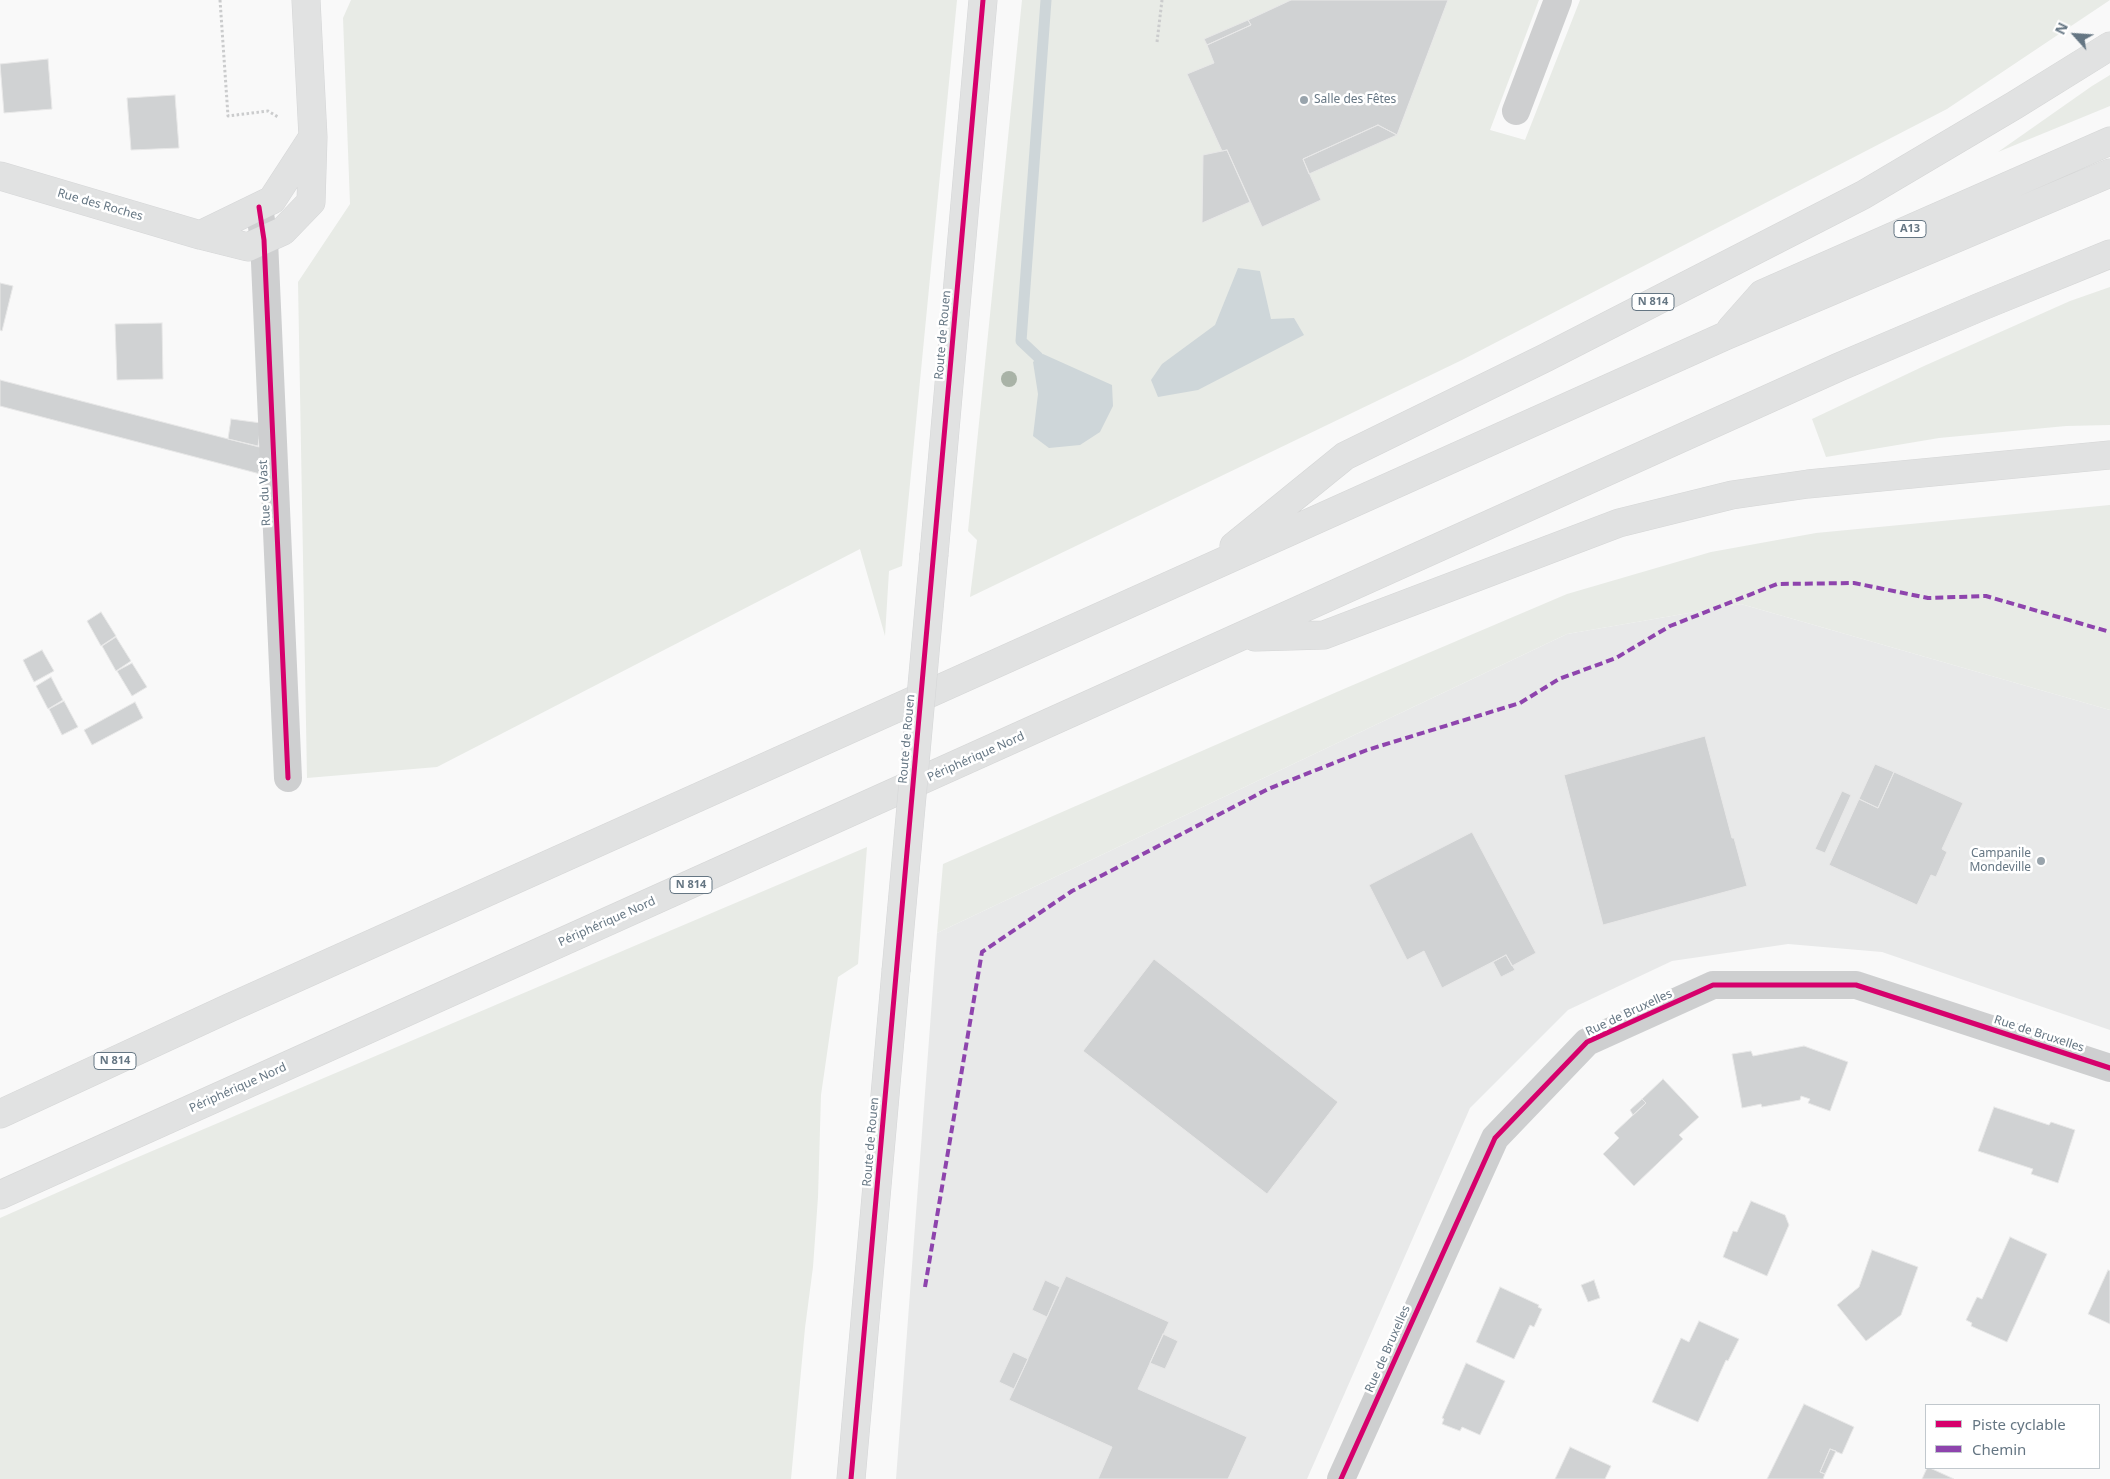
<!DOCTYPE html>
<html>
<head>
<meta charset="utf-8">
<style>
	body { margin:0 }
	#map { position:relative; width:2110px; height:1479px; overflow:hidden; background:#f9f9f9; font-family:"Noto Sans",sans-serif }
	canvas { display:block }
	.legend { position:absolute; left:1925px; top:1404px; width:175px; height:65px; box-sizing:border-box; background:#fff; border:1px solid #c1c8cd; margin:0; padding:6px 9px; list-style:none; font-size:15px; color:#657683 }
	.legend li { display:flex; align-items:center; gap:10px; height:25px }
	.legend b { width:25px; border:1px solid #c1c8cd }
	.north { position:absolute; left:2050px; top:10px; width:50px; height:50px; -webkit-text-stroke:4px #fff; paint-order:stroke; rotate:296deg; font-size:14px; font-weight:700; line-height:20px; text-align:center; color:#657683 }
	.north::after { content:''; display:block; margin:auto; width:18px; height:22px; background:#657683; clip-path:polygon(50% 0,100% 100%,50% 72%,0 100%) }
</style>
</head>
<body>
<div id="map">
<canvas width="2110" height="1479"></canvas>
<ul class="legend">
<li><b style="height:6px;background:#d6006c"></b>Piste cyclable</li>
<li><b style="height:6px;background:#8e44ad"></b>Chemin</li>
</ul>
<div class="north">N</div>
</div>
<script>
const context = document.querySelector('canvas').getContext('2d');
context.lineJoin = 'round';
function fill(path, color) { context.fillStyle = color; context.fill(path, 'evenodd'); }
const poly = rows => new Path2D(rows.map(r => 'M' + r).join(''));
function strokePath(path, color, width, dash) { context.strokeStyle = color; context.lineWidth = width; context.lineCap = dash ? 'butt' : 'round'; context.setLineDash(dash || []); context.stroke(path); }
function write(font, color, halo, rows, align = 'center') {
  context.font = font + ' "Noto Sans",sans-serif'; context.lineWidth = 5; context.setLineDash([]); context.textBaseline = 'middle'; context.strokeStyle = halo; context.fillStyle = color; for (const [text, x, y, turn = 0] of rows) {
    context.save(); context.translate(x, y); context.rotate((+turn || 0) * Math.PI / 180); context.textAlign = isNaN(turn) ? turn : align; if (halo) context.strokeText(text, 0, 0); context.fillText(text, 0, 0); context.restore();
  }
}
fill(poly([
	[1741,604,2110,710,2110,1030,1882,952,1788,944,1672,961,1568,1010,1470,1108,1307,1479,896,1479,937,933,1567,634]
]), '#e8e9e9');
fill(poly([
	[351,0,957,0,902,566,889,571,885,636,860,549,437,767,307,778,298,282,350,204,343,18],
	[1022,0,1539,0,1490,130,1525,140,1580,0,2110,0,1947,109,1462,360,970,597,977,540,968,531],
	[2110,75,2110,106,1998,152,2092,86],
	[2110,287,2110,425,2066,426,1939,438,1826,457,1812,419,1924,366,2070,301],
	[2110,505,2110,710,1741,604,1567,634,937,933,943,864,1346,688,1567,594,1711,552,1816,533],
	[867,847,858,964,838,977,821,1095,818,1197,813,1267,805,1328,791,1479,0,1479,0,1218,124,1163]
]), '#e8ebe6');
fill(poly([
	[1238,268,1260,271,1271,319,1294,318,1304,335,1198,390,1158,397,1151,380,1162,364,1215,325],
	[1043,354,1112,385,1113,406,1100,432,1080,445,1049,448,1033,436,1038,394,1033,362]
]), '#ced6d9');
strokePath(poly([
	[1038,357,1021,341,1046,0]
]), '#ced6d9', 11);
const building = poly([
	[1291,0,1448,0,1397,135,1378,125,1303,159,1321,200,1262,227,1227,150,1222,151,1187,74,1214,63,1207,45,1251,25,1248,20,1291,0],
	[1248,20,1251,25,1207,45,1204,39,1248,20],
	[48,59,52,109,4,113,0,64,48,59],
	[175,95,179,148,131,150,127,98,175,95],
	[1378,125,1397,135,1309,174,1303,159,1378,125],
	[1227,150,1250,202,1202,223,1203,155,1227,150],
	[0,283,13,286,2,331,0,330,0,283],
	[162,323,163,379,117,380,115,324,162,323],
	[0,380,263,448,264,475,0,406,0,380],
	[231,419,261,423,258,446,228,439,231,419],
	[101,612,116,636,101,646,87,621,101,612],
	[116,637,131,661,116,671,102,646,116,637],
	[42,650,54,671,34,682,23,660,42,650],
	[132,663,147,687,132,696,117,671,132,663],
	[51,677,63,700,48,709,36,686,51,677],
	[64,701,78,727,62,735,49,709,64,701],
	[135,702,143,718,92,745,84,730,135,702],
	[1705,736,1732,838,1734,838,1747,886,1603,925,1564,775,1705,736],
	[1875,764,1894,772,1878,808,1859,799,1875,764],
	[1894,772,1963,803,1942,849,1947,852,1936,877,1931,875,1917,905,1829,865,1859,799,1878,808,1894,772],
	[1842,791,1851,795,1825,853,1815,849,1842,791],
	[1472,832,1536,953,1512,966,1506,955,1442,988,1424,951,1407,960,1369,885,1472,832],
	[1506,955,1515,970,1501,977,1493,962,1506,955],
	[1154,959,1338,1102,1267,1194,1083,1051,1154,959],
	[1804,1046,1848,1062,1830,1111,1808,1103,1810,1099,1801,1096,1800,1100,1762,1107,1761,1104,1742,1108,1732,1054,1751,1051,1753,1056,1804,1046],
	[1663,1079,1699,1117,1679,1135,1683,1139,1634,1186,1603,1154,1619,1138,1614,1133,1646,1103,1642,1099,1663,1079],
	[1642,1099,1646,1103,1633,1115,1630,1110,1642,1099],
	[1994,1107,2049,1125,2051,1122,2075,1130,2058,1183,2031,1174,2033,1169,1978,1151,1994,1107],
	[1751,1201,1785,1215,1789,1225,1767,1276,1723,1257,1733,1231,1737,1232,1751,1201],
	[2010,1237,2047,1254,2007,1342,1971,1326,1972,1323,1966,1320,1977,1297,1982,1299,2010,1237],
	[1872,1250,1918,1267,1901,1315,1866,1341,1837,1305,1859,1287,1872,1250],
	[2108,1270,2110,1271,2110,1324,2088,1314,2108,1270],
	[1066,1276,1169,1322,1138,1389,1247,1437,1228,1479,1098,1479,1112,1447,1009,1400,1066,1276],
	[1045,1280,1060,1287,1047,1317,1032,1310,1045,1280],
	[1594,1280,1600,1298,1588,1302,1581,1285,1594,1280],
	[1500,1287,1539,1305,1538,1307,1542,1309,1534,1327,1530,1325,1514,1359,1476,1342,1500,1287],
	[1699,1321,1739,1339,1728,1361,1726,1360,1698,1422,1652,1402,1681,1338,1689,1342,1699,1321],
	[1163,1334,1178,1341,1165,1369,1150,1363,1163,1334],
	[1013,1352,1028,1359,1014,1389,999,1382,1013,1352],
	[1466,1363,1505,1381,1480,1435,1462,1427,1460,1431,1442,1424,1444,1419,1442,1418,1466,1363],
	[1804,1404,1854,1427,1842,1454,1830,1449,1820,1472,1825,1474,1823,1479,1767,1479,1804,1404],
	[1570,1447,1611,1466,1605,1479,1555,1479,1570,1447],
	[1830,1449,1836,1451,1825,1474,1820,1472,1830,1449],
	[1927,1468,1930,1468,1954,1479,1922,1479,1927,1468]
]);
fill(building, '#d0d2d3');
strokePath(building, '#e8e8e8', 1);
const secondary = poly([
	[0,176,200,235,248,247,283,231,311,202,313,137,306,0],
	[200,235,272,200,313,137],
	[934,554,983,0],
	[851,1479,896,971]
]);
const highway = poly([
	[1731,329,1762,294,2110,141],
	[1234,546,1345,456,1545,358,1863,195,2015,105,2110,46],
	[1255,637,1324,635,1619,523,1732,495,1808,484,2110,455],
	[0,1114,229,1008,1725,336,2110,173],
	[0,1195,1839,367,1980,307,2110,254]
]);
strokePath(secondary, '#d5d6d7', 29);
strokePath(highway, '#d5d6d6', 29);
strokePath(poly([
	[220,0,228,116,268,111,278,117],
	[1157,42,1162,0]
]), '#cbcccd', 3, [2.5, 2.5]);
strokePath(poly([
	[1516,111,1558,0],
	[259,207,264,240,288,778],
	[1341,1479,1495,1138,1587,1042,1713,985,1856,985,2110,1068]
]), '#cecfd0', 28);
strokePath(secondary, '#e1e2e2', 28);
strokePath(highway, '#e1e2e2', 28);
const secondaryBridge = poly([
	[896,971,934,554]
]);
strokePath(secondaryBridge, '#d5d6d7', 29, []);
strokePath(secondaryBridge, '#e1e2e2', 28);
strokePath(poly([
	[925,1287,982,952,1072,891,1268,789,1367,750,1520,703,1559,679,1616,658,1670,626,1777,584,1854,583,1928,598,1986,596,2110,632]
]), '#8e44ad', 4, [8, 4]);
strokePath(poly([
	[259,207,264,240,288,778],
	[851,1479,983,0],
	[1341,1479,1495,1138,1587,1042,1713,985,1856,985,2110,1068]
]), '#d6006c', 5);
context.fillStyle = '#a9b3a7';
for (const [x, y] of [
	[1009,379]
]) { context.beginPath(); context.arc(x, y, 8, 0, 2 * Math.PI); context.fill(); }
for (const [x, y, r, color] of [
	[1304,100,5,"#99a4ac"],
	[2041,861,5,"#99a4ac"]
]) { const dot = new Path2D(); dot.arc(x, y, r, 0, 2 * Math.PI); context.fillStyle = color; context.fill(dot); strokePath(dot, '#fff', 2); }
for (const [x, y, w] of [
	[1910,229,32],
	[1653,302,42],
	[691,885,42],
	[115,1061,42]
]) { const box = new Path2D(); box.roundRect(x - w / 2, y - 8.5, w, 17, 4); context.fillStyle = '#fff'; context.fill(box); strokePath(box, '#657683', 1); }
write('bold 11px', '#657683', null, [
	["A13",1910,229],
	["N 814",1653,302],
	["N 814",691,885],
	["N 814",115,1061]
]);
write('12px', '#657683', '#fff', [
	["Salle des Fêtes",1314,100],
	["Campanile",2031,854,"right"],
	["Mondeville",2031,868,"right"]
], 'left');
write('12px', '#657683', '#fff', [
	["Rue des Roches",100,205,16],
	["Route de Rouen",943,335,-85],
	["Rue du Vast",265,493,-93],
	["Route de Rouen",907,739,-85],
	["Périphérique Nord",976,757,-24],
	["Périphérique Nord",607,922,-24],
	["Rue de Bruxelles",1629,1013,-25],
	["Rue de Bruxelles",2039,1034,18],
	["Périphérique Nord",238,1088,-24],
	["Route de Rouen",871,1142,-85],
	["Rue de Bruxelles",1388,1349,-66]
]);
</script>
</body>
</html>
